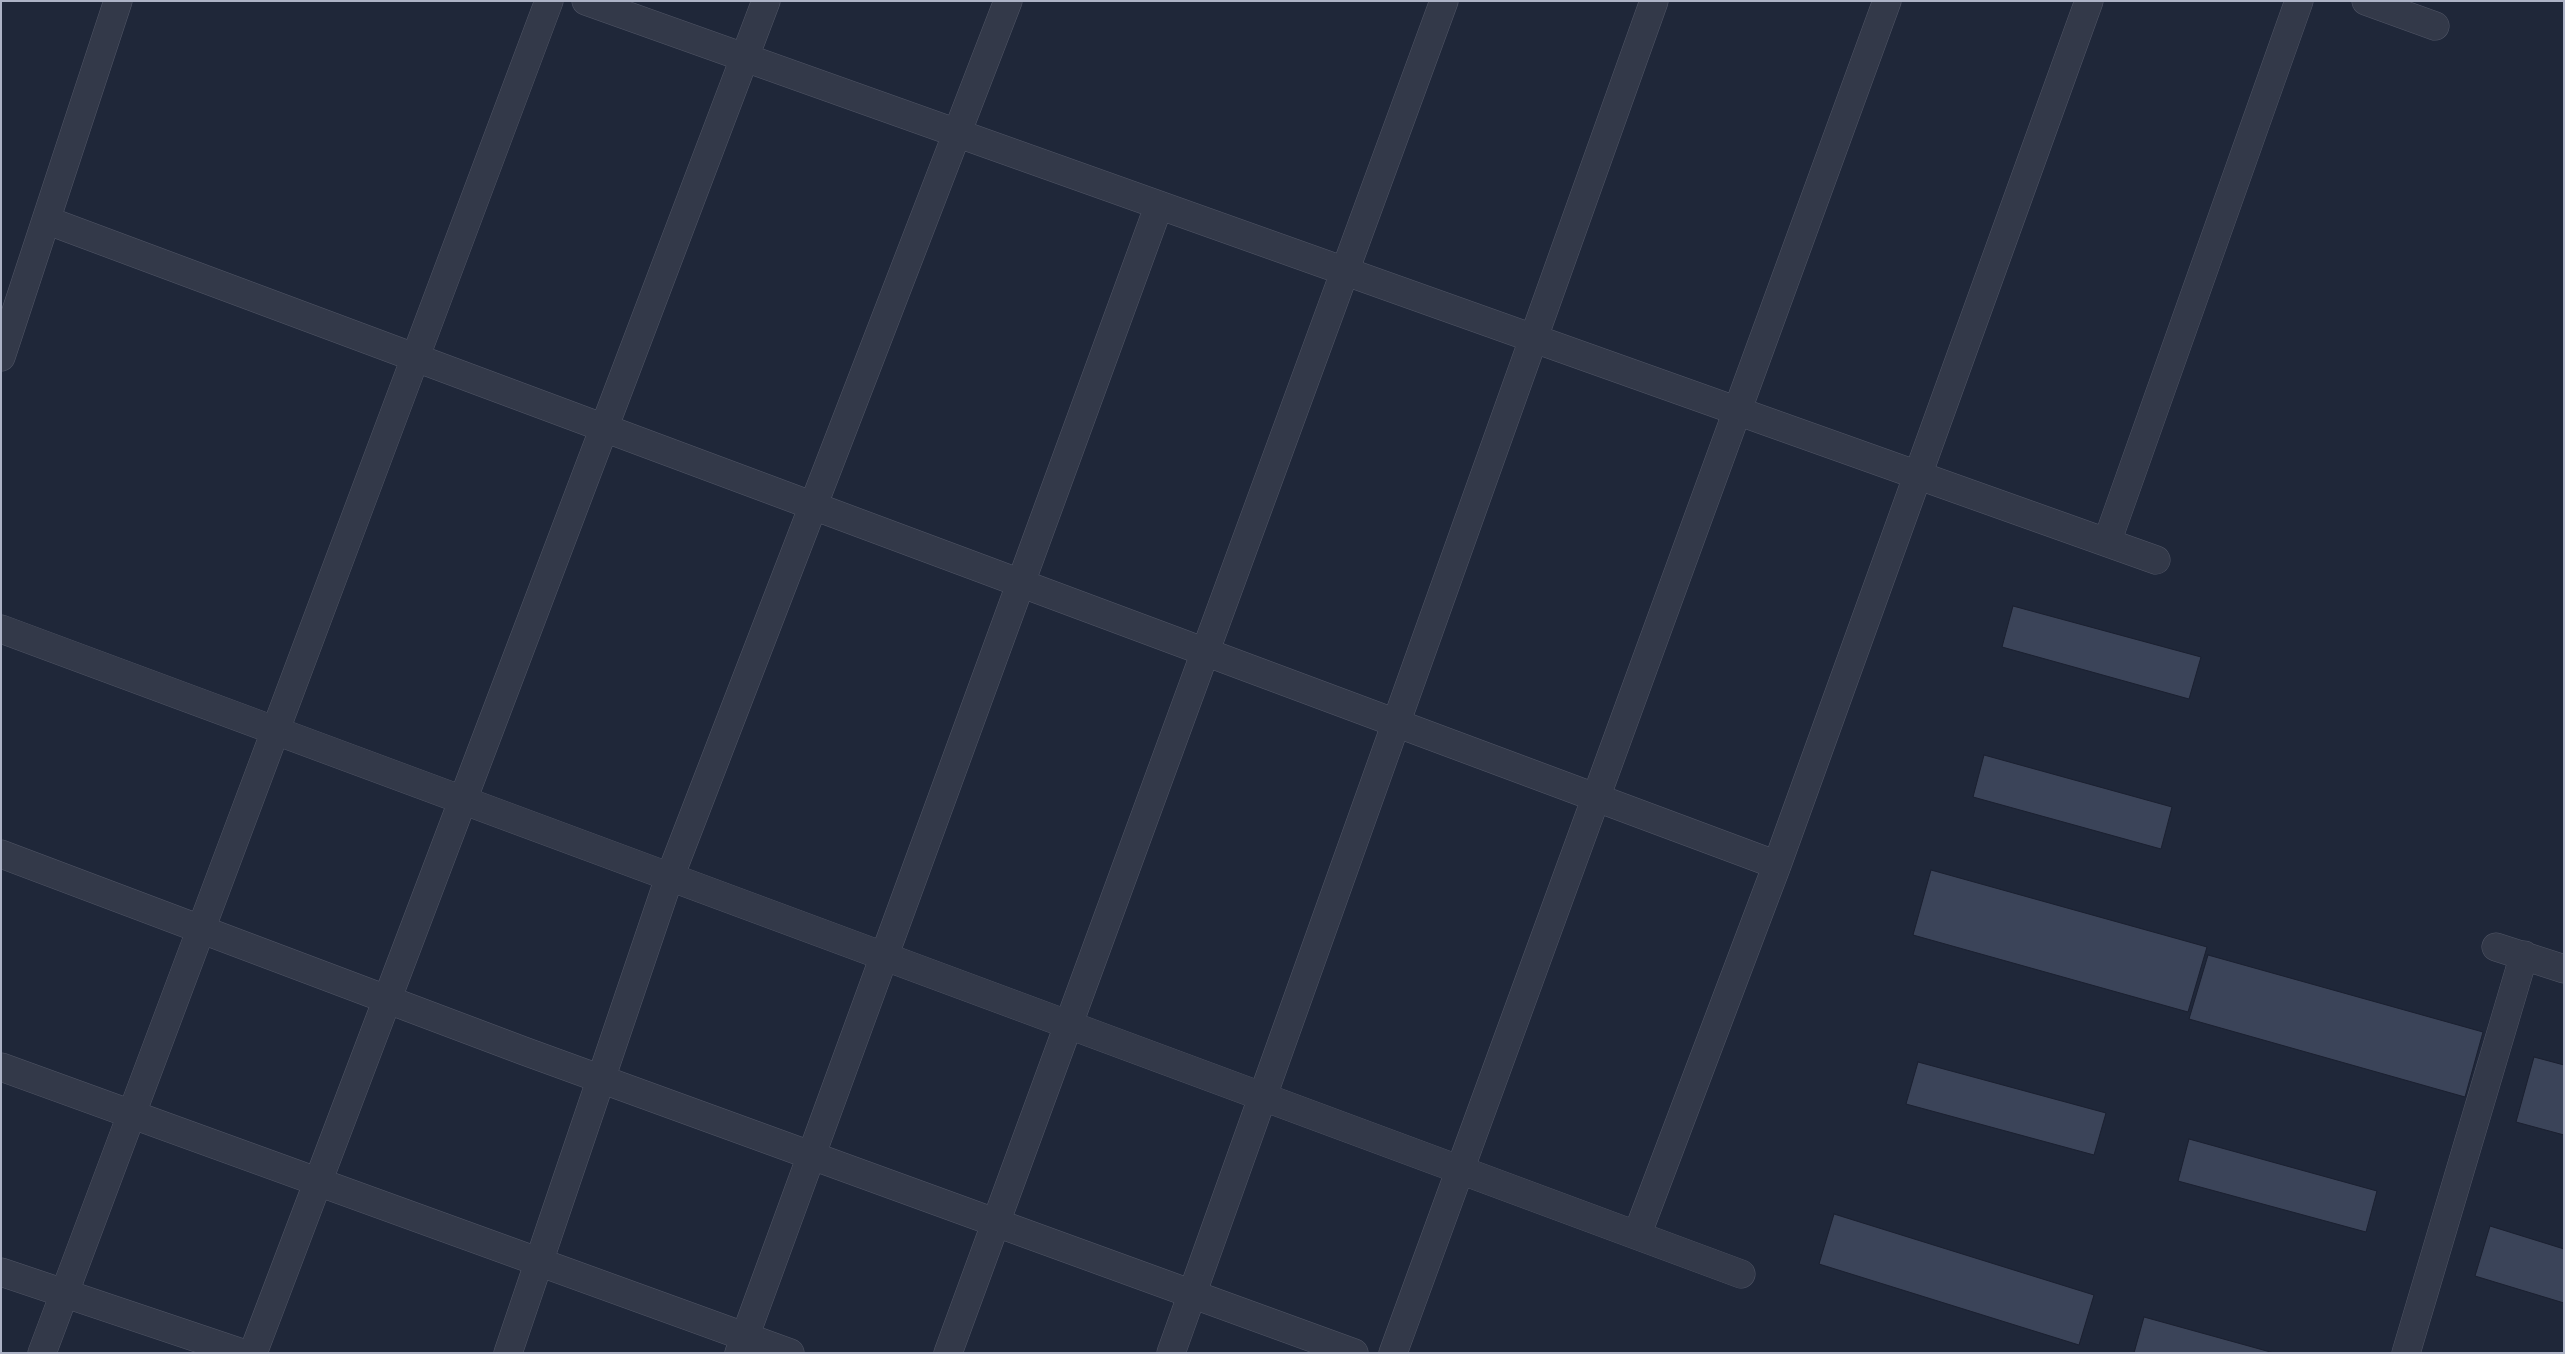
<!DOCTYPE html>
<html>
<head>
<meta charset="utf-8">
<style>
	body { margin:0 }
	#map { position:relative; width:2565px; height:1354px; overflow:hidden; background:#1f2739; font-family:Roboto,sans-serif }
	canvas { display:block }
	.frame { position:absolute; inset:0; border:2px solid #adb3c6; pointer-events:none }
</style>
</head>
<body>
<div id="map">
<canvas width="2565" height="1354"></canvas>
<div class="frame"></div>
</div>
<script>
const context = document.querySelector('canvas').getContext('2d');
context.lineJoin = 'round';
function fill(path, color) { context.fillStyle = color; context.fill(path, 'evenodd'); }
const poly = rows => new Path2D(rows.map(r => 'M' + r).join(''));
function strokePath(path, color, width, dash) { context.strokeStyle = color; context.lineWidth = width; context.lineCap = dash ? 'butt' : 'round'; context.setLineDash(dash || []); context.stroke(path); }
const building = poly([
	[2013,606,2201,657,2189,699,2002,647,2013,606],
	[1984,755,2172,807,2161,849,1973,797,1984,755],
	[1931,870,2207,947,2188,1012,1913,935,1931,870],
	[2208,955,2483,1032,2465,1097,2189,1019,2208,955],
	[2534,1057,2564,1065,2564,1135,2516,1122,2534,1057],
	[1918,1062,2106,1113,2094,1155,1906,1104,1918,1062],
	[2189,1139,2377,1191,2366,1232,2178,1181,2189,1139],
	[1834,1214,2094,1295,2079,1345,1819,1264,1834,1214],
	[2490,1226,2564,1249,2564,1303,2475,1276,2490,1226],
	[2144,1317,2274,1353,2134,1353,2144,1317]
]);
fill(building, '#3b4459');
strokePath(building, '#1b2030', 1);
const minor = poly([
	[586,1,2156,560],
	[2366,1,2435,26],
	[46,220,1777,865],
	[1,357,118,1],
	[2107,542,2299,1],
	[1,629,1741,1274],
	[1,854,524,1051,1354,1353],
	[2496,947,2564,969],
	[1,1067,790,1353],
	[1637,1235,1777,865,2089,1],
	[1,1272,242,1353],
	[42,1353,549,1],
	[253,1353,766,1],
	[508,1353,666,887,1008,1],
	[739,1353,1159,205],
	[948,1353,1444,1],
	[1171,1353,1654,1],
	[1393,1353,1887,1],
	[2406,1353,2524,955]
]);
strokePath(minor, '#515667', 29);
strokePath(minor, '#333949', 28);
</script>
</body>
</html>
